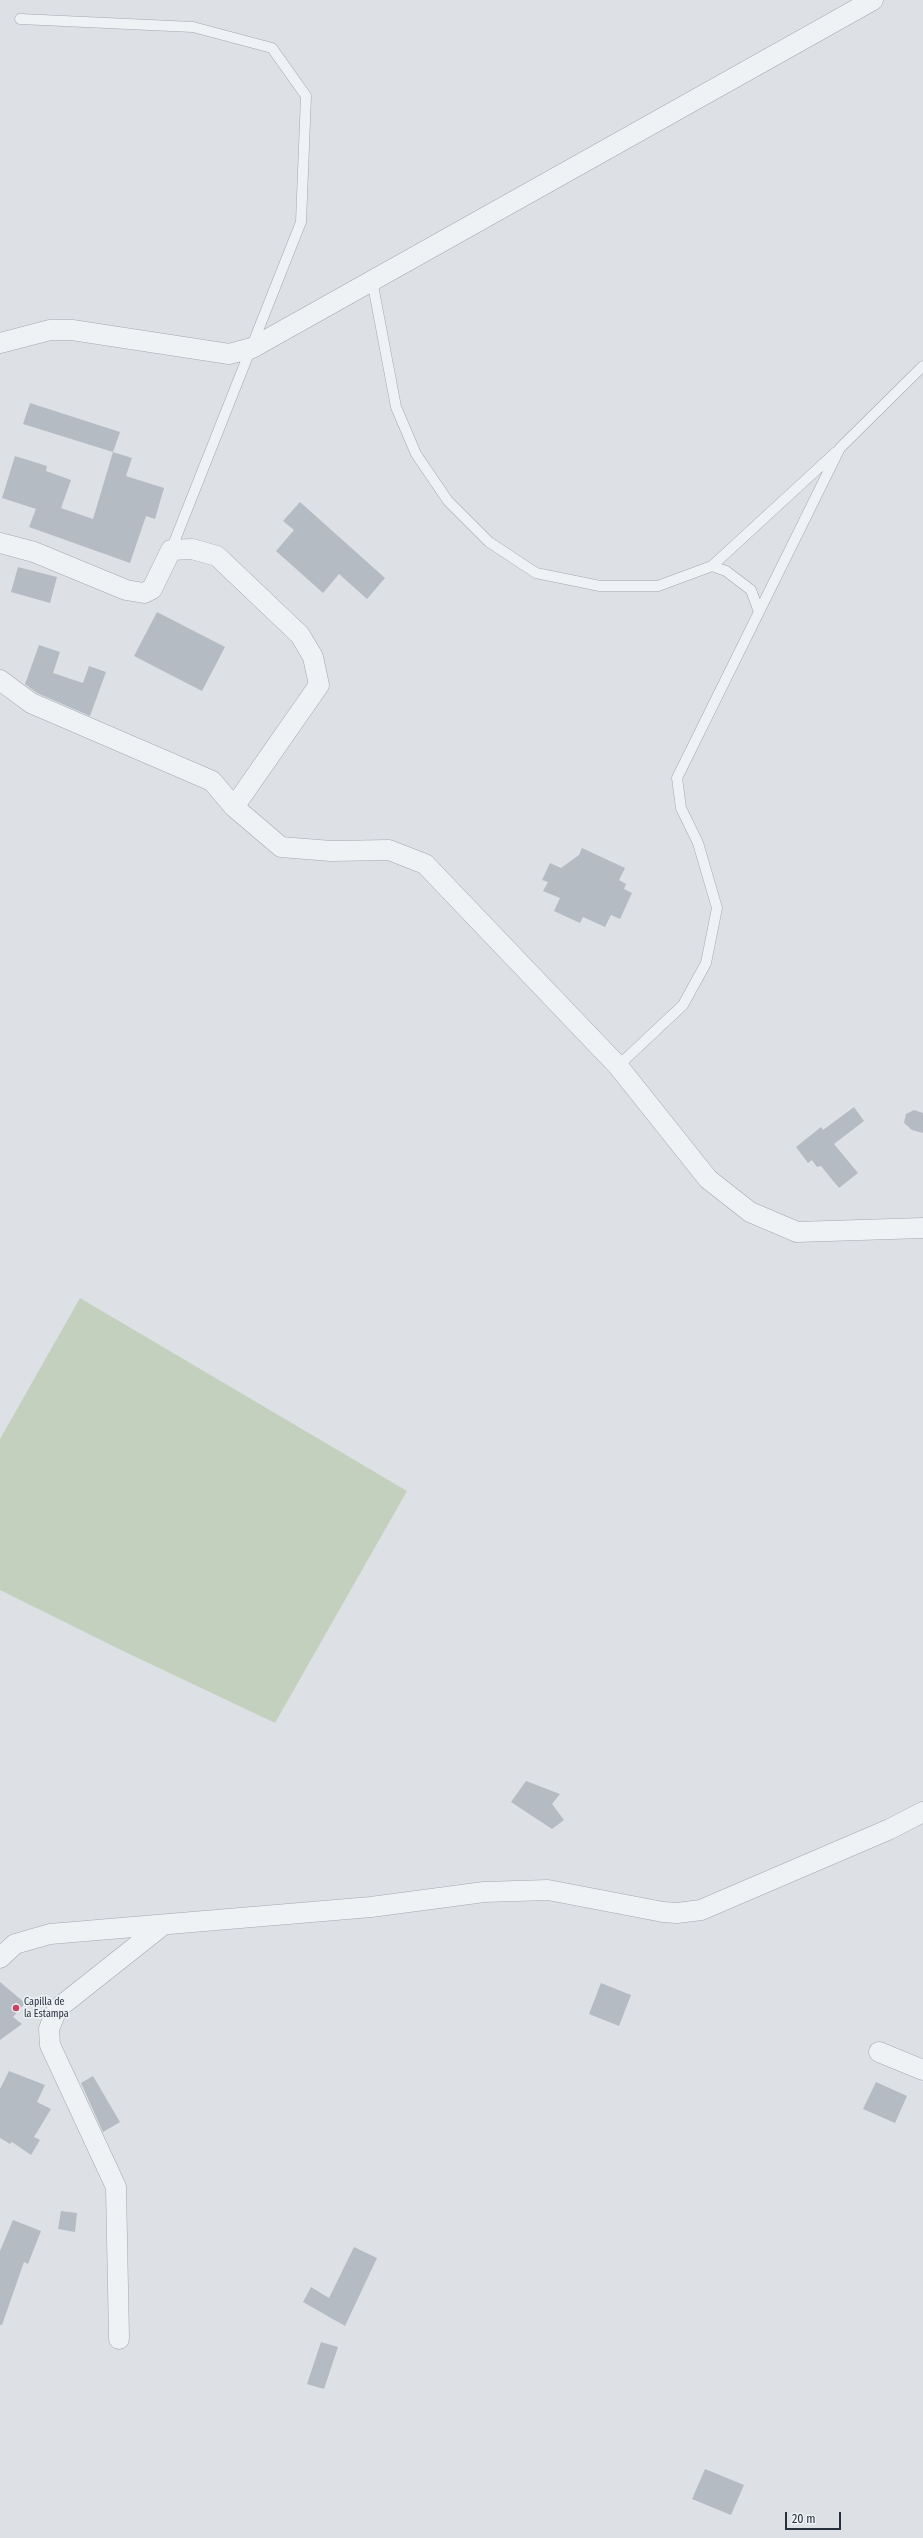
<!DOCTYPE html>
<html>
<head>
<meta charset="utf-8">
<style>
	body { margin:0 }
	#map { position:relative; width:923px; height:2538px; overflow:hidden; background:#dde1e6; font-family:"Fira Sans Condensed",sans-serif }
	canvas { display:block }
	.scale { position:absolute; left:785px; top:2512px; width:56px; height:18px; box-sizing:border-box; border:2px solid #27303d; border-top:0; padding-left:5px; font-size:12px; line-height:14px; white-space:nowrap; color:#27303d; -webkit-text-stroke:3px #ecf0f4; paint-order:stroke }
</style>
</head>
<body>
<div id="map">
<canvas width="923" height="2538"></canvas>
<div class="scale">20 m</div>
</div>
<script>
const context = document.querySelector('canvas').getContext('2d');
context.lineJoin = 'round';
function fill(path, color) { context.fillStyle = color; context.fill(path, 'evenodd'); }
const poly = rows => new Path2D(rows.map(r => 'M' + r).join(''));
function strokePath(path, color, width, dash) { context.strokeStyle = color; context.lineWidth = width; context.lineCap = dash ? 'butt' : 'round'; context.setLineDash(dash || []); context.stroke(path); }
function write(font, color, halo, rows, align = 'center') {
  context.font = font + ' "Fira Sans Condensed",sans-serif'; context.lineWidth = 3.5; context.setLineDash([]); context.textBaseline = 'middle'; context.strokeStyle = halo; context.fillStyle = color; for (const [text, x, y, turn = 0] of rows) {
    context.save(); context.translate(x, y); context.rotate((+turn || 0) * Math.PI / 180); context.textAlign = isNaN(turn) ? turn : align; if (halo) context.strokeText(text, 0, 0); context.fillText(text, 0, 0); context.restore();
  }
}
fill(poly([
	[80,1298,407,1491,275,1723,123,1651,0,1590,0,1439]
]), '#c4d0be');
fill(poly([
	[30,403,120,432,113,452,23,424],
	[113,452,132,458,126,476,164,488,155,519,146,516,130,563,29,527,36,509,2,498,15,456,47,466,46,471,71,480,61,508,93,519],
	[300,502,385,578,367,599,339,574,323,593,276,551,294,530,283,521],
	[18,567,57,577,50,603,11,592],
	[157,612,225,647,202,691,134,656],
	[39,645,60,652,53,673,83,683,89,666,106,672,90,716,37,693,25,684],
	[582,848,625,868,619,880,626,884,624,889,632,893,620,919,611,915,605,927,583,917,580,923,554,911,560,898,543,891,548,882,542,880,550,863,561,868,579,855],
	[854,1107,864,1121,834,1144,858,1173,839,1188,821,1166,817,1167,812,1160,808,1163,796,1147,821,1127,823,1130],
	[914,1110,923,1113,923,1133,912,1130,904,1123,906,1114],
	[526,1781,560,1794,552,1804,564,1820,552,1829,511,1802],
	[0,1982,25,2003,13,2017,22,2024,0,2040],
	[601,1983,631,1995,619,2026,589,2014],
	[9,2071,45,2085,37,2102,51,2109,34,2137,40,2140,31,2155,12,2142,10,2144,0,2138,0,2089],
	[93,2076,120,2122,103,2132,81,2083],
	[876,2082,907,2096,895,2123,863,2109],
	[61,2211,77,2213,75,2232,58,2229],
	[13,2220,41,2231,28,2264,24,2262,2,2325,0,2325,0,2251],
	[354,2247,377,2258,345,2326,303,2302,311,2287,329,2298],
	[321,2342,338,2347,324,2389,307,2384],
	[705,2469,744,2485,731,2515,692,2499]
]), '#b4bbc3');
const lane = poly([
	[20,19,193,27,272,48,306,96,301,222,171,550],
	[372,280,396,407,416,454,448,501,489,542,536,573,600,586,658,586,712,566,836,452],
	[712,566,726,571,751,590,759,612],
	[618,1066,683,1005,706,963,717,908,698,843,681,808,677,778,840,448,923,366]
]);
const street = poly([
	[0,343,50,330,72,330,229,354,252,348,873,0],
	[0,543,34,552,126,590,144,593,152,589,171,550,192,549,217,556,300,635,313,657,319,685,234,807],
	[0,680,31,703,212,781,234,807,281,847,331,851,389,850,425,864,618,1066,708,1179,750,1212,797,1232,923,1228],
	[0,1958,15,1944,50,1934,371,1907,484,1892,548,1890,663,1912,677,1913,701,1910,890,1829,923,1812],
	[879,2052,923,2070],
	[119,2339,116,2187,50,2045,49,2029,57,2009,163,1925]
]);
strokePath(lane, '#a3a8b0', 11);
strokePath(street, '#a3a8b0', 21);
strokePath(lane, '#eff2f5', 10);
strokePath(street, '#eff2f5', 20);
for (const [x, y, r, color] of [
	[16,2008,4,"#cb4261"]
]) { const dot = new Path2D(); dot.arc(x, y, r, 0, 2 * Math.PI); context.fillStyle = color; context.fill(dot); strokePath(dot, '#ecf0f4', 1.5); }
write('10px', '#27303d', '#ecf0f4', [
	["Capilla de",24,2002],
	["la Estampa",24,2014]
], 'left');
</script>
</body>
</html>
